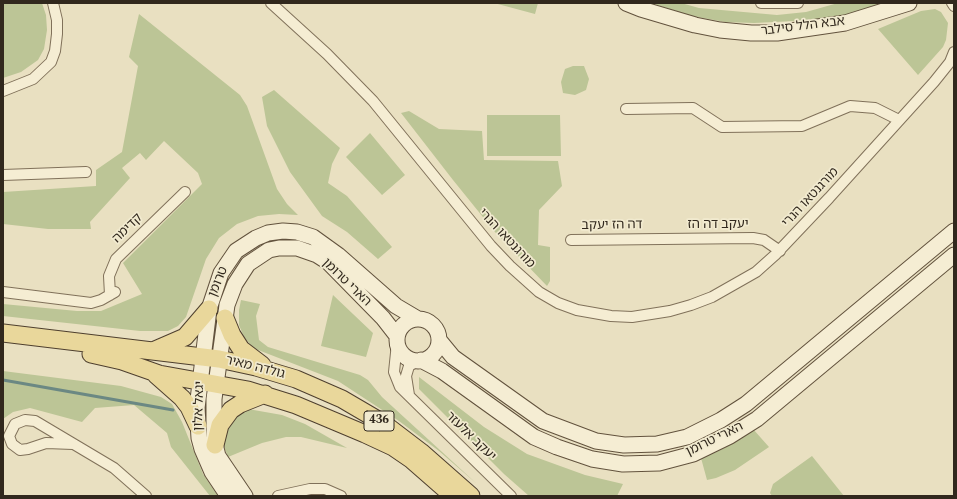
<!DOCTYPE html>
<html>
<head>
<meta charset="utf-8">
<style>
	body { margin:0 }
	#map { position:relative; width:957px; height:499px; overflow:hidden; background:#e9e0c1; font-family:Spectral,serif }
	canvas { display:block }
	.frame { position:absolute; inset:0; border:4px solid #31281d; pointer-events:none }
</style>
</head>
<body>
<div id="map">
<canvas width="957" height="499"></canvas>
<div class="frame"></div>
</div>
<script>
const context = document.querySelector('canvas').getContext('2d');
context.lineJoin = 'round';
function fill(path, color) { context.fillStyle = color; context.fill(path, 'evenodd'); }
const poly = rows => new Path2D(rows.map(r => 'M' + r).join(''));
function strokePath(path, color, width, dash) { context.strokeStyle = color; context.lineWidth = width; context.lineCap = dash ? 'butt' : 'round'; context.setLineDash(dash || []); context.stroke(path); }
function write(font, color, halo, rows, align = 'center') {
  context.font = font + ' Spectral,"Noto Sans Hebrew",serif'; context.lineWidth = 3.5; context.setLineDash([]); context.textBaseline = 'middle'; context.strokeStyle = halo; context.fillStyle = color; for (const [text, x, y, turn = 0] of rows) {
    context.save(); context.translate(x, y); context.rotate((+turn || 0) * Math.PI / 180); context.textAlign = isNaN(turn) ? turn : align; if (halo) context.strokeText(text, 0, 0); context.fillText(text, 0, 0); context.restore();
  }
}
fill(poly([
	[3,3,42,3,46,15,47,30,44,49,38,60,21,72,3,78],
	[494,3,538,3,535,14],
	[651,3,681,3,699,8,777,15,806,12,838,3,885,3,847,15,815,20,754,23,725,22,692,16],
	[935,9,941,12,948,23,946,40,943,47,918,75,878,29,921,11],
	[139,14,240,95,247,106,277,189,287,204,298,215,279,214,258,216,237,224,219,238,206,259,186,317,178,326,168,331,140,331,3,316,3,304,77,311,101,311,142,294,123,263,202,184,198,173,164,141,146,160,140,153,122,168,130,178,90,222,91,229,48,229,3,224,3,192,96,186,96,170,122,152,138,66,129,57],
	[573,66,584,66,589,79,586,90,575,95,563,93,561,82,565,69],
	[274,90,340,148,332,164,328,183,347,196,392,247,378,259,347,232,322,216,290,172,267,126,262,97],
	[409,111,439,129,482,131,484,160,558,161,562,186,539,210,538,245,550,247,550,281,547,286,495,232,453,180,401,113],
	[487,115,560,115,561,156,487,156],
	[370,133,405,175,382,195,346,157],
	[333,295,373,333,366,357,321,346],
	[241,300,260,304,256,316,259,340,268,347,360,375,368,380,382,397,477,484,439,451,399,421,338,381,253,348,244,337,239,325,239,310],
	[3,371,121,386,161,397,172,404,182,422,203,474,218,496,210,496,171,447,167,433,134,405,95,408,82,422,30,408,13,412,3,419],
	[419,377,484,427,527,454,585,475,623,484,617,496,529,496,504,474,419,389],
	[248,409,282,415,305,424,347,448,301,437,286,437,262,443,228,457,222,442,228,419],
	[753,429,769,447,735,470,716,478,707,480,701,458],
	[812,456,844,496,772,496,770,493,773,484]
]), '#bcc596');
strokePath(poly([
	[3,380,173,410]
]), '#6b8883', 3);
const street = poly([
	[271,3,327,54,373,101,491,246,510,266,539,292,558,303,577,310,611,316,632,317,670,311,691,305,712,297,756,272,775,255,829,198,934,82,950,62,954,52],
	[761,3,798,3],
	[952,3,954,6],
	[3,91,33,79,51,62,55,51,57,34,57,20,53,3],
	[626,109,693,108,722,127,802,126,850,106,875,108,899,120],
	[3,175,86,172],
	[571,240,753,238,764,240,780,251],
	[3,292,91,303,101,300,115,292],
	[110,295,109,276,116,259,185,192],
	[397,343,394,372,400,387,511,496],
	[409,395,406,376,409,366,418,361],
	[73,444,46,443,28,449,20,450,12,444,9,436,15,424,25,420,35,421,114,468,146,496],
	[278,496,310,489,325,489,341,496]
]);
const secondary = poly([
	[626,3,641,9,695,25,720,30,751,33,777,33,845,23,909,3],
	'397 340a21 21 0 1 1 42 0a21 21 0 1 1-42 0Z',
	[439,340,453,357,543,421,596,441,624,445,657,444,687,437,721,420,746,404,954,231],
	[421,360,442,371,534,437,557,447,592,459,623,464,659,463,693,454,730,436,757,419,954,255],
	[228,496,212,472,202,449,199,438,197,408,209,309,221,273,236,251,256,238,268,233,283,231,297,232,313,237,338,255,396,306,418,319],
	[245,496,218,456,214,440,214,399,227,305,235,284,248,264,269,250,279,248,297,248,317,255,328,262,383,318,397,336]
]);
const primary = poly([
	[225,318,232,335,241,349,262,365],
	[3,333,219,359,256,367,296,379,342,399,383,423,421,452,471,496],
	[155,350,185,337,209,309],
	[91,354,122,361,159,374,248,390,296,405,365,434,393,447,412,460,453,496],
	[156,375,182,398,189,407,198,426],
	[215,445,220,425,231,410,240,404,265,394]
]);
strokePath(street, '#80715a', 12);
strokePath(secondary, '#62523d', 17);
strokePath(primary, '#4e3f2e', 19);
strokePath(street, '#f5edd3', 10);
strokePath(secondary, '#f5edd3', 15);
strokePath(primary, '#e9d79b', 17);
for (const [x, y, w] of [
	[379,421,30]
]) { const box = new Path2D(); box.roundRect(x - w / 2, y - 10, w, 20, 3); context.fillStyle = '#f1eacf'; context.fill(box); strokePath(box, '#31281d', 1); }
write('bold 12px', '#31281d', null, [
	["436",379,421]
]);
write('13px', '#31281d', '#f1eacf', [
	["אבא הלל סילבר",803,27,-7],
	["מורגנטאו הנרי",811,198,-47],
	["יעקב דה הז",718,225],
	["דה הז יעקב",612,226,-1],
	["קדימה",128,229,-44],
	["מורגנטאו הנרי",506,239,47],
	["טרומן",219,282,-68],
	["הארי טרומן",346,283,44],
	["גולדה מאיר",255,368,14],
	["יגאל אלון",200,406,-88],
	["יעקב אלעזר",470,437,44],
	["הארי טרומן",715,440,-26]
]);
</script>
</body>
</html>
